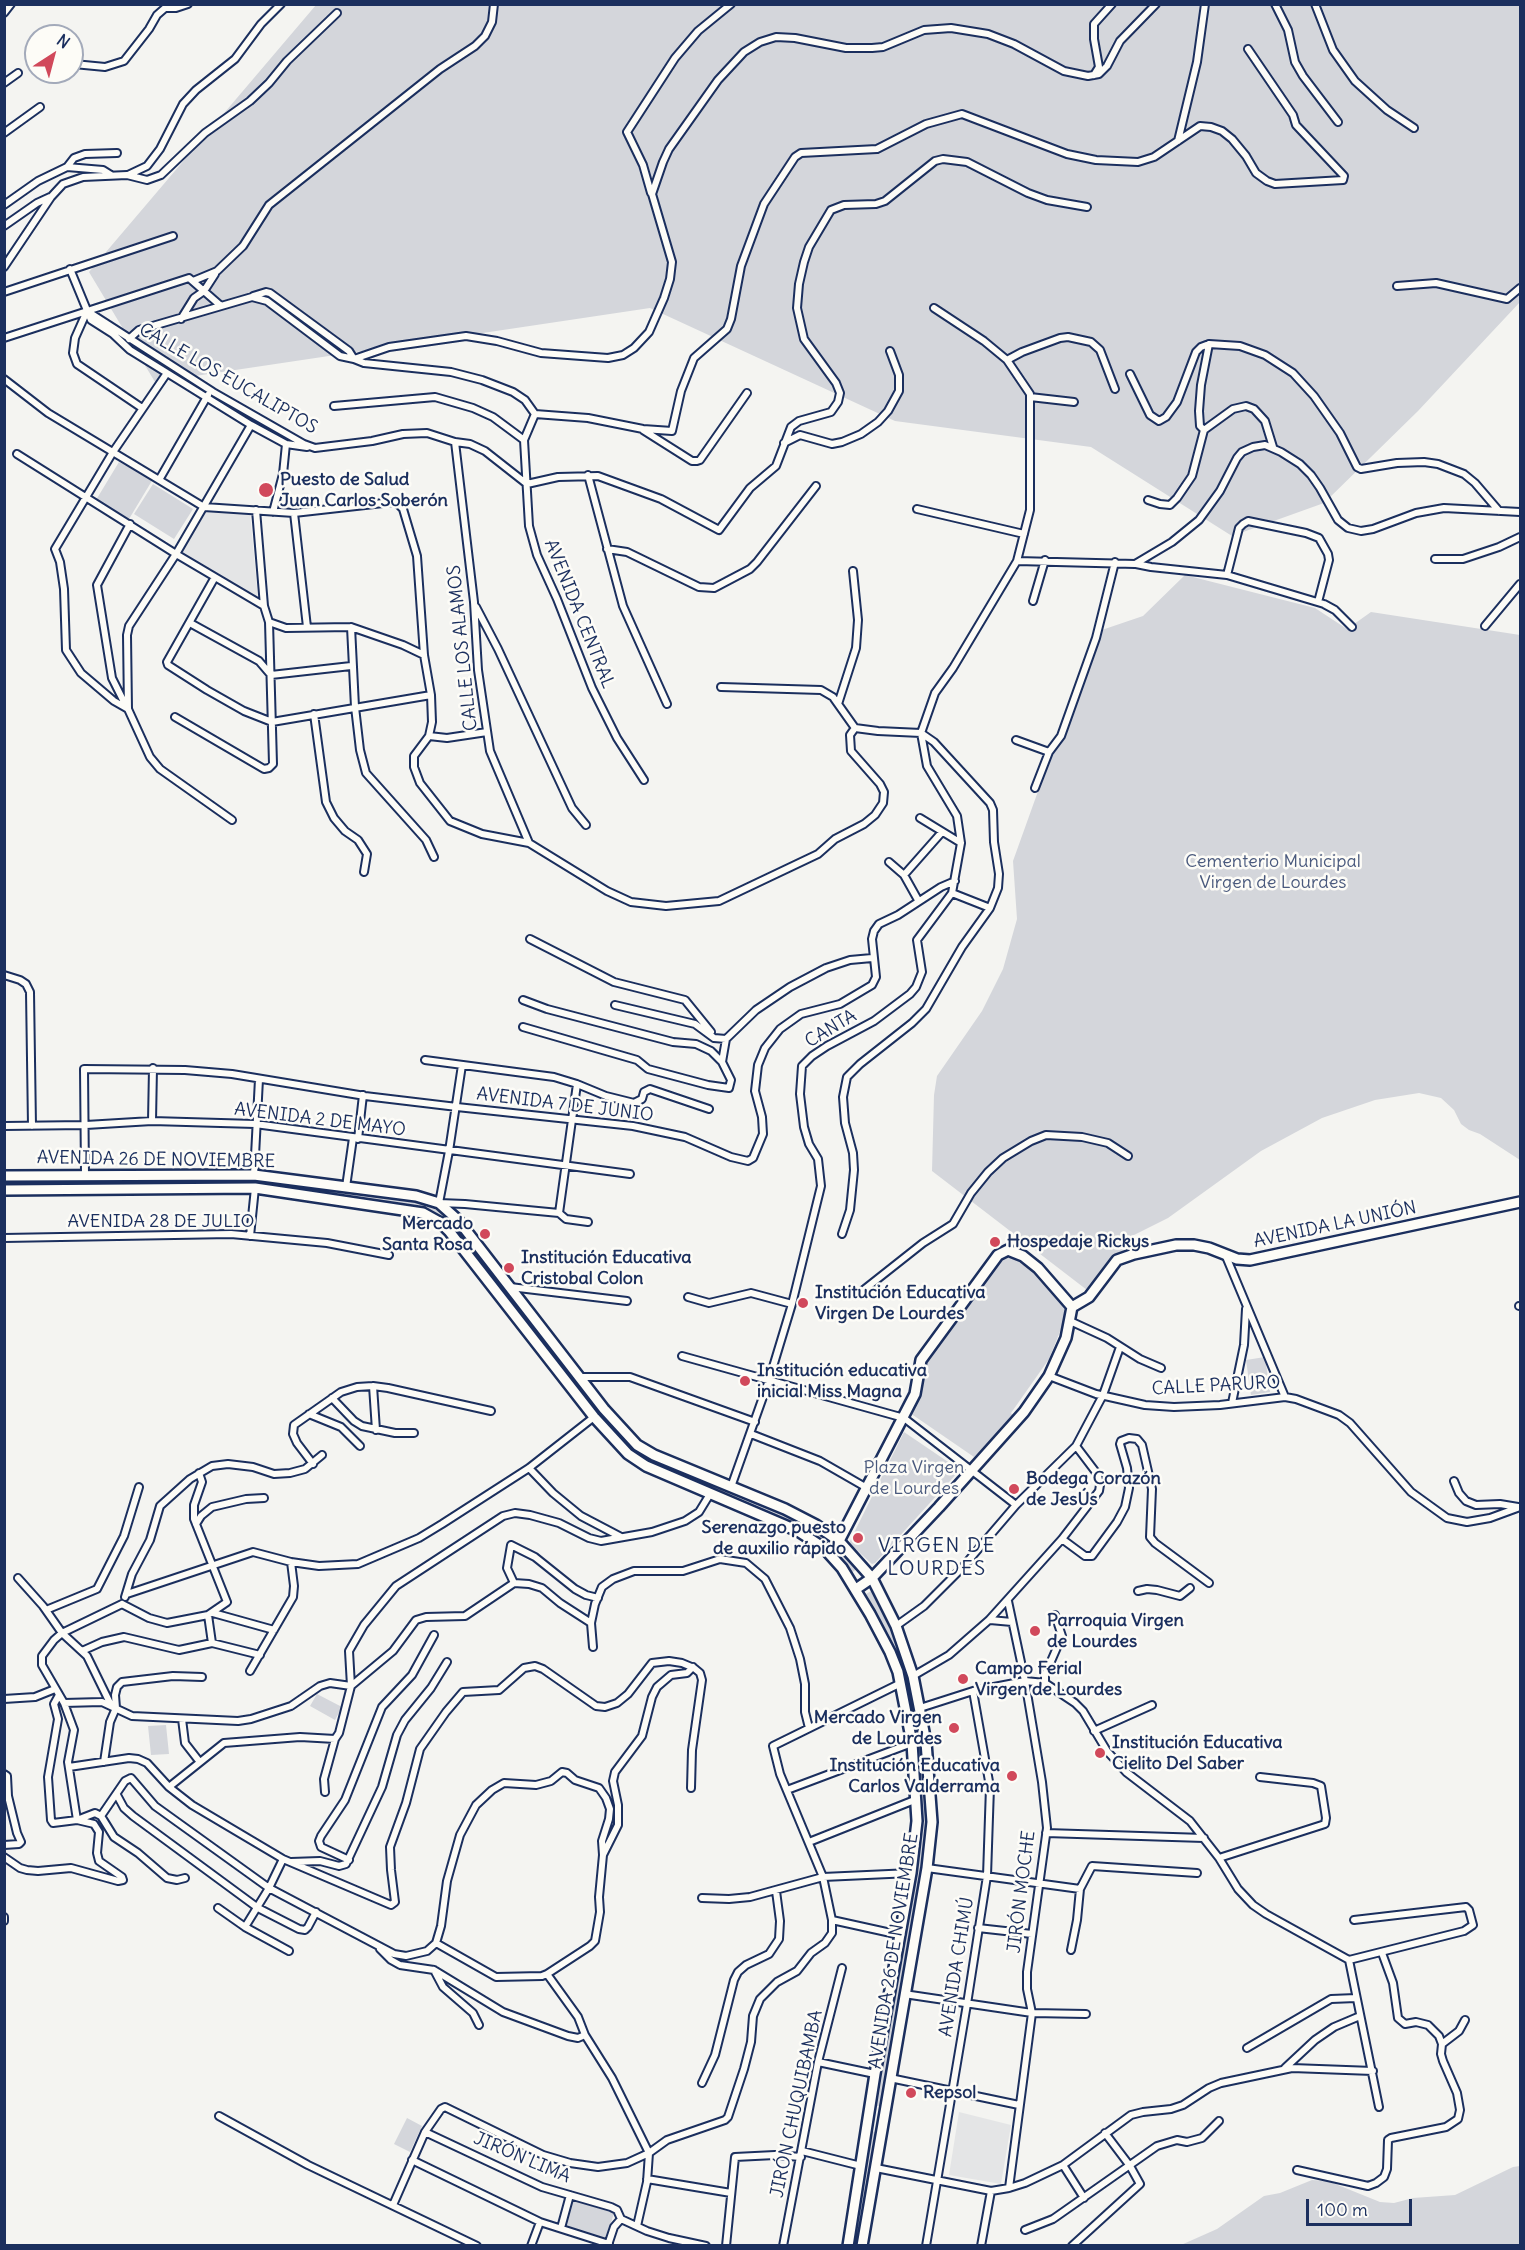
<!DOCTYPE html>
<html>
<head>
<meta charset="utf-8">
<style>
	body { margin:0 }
	#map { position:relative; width:1525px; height:2250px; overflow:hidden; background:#f4f4f1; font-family:Delius,sans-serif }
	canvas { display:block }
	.frame { position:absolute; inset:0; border:6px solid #1b2f5e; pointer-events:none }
	.north { position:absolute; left:24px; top:24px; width:60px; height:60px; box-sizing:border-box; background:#fdfcf7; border:2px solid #a3aaba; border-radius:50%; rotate:36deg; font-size:16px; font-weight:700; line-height:24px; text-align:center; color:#1b2f5e }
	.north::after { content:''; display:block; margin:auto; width:21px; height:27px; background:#d1495b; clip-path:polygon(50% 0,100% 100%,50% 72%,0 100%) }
	.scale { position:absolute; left:1306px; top:2199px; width:106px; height:27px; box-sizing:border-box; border:3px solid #1b2f5e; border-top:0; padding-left:8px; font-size:18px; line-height:21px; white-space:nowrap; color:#1b2f5e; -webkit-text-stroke:4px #fdfcf7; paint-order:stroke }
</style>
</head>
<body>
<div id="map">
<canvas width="1525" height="2250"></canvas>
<div class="frame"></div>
<div class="north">N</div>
<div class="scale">100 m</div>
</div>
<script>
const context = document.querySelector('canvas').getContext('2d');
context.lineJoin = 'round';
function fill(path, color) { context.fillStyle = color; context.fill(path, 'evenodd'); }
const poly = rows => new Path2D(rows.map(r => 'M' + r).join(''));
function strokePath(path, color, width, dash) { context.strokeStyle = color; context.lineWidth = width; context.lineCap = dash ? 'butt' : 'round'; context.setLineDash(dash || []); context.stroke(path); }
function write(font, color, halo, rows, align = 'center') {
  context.font = font + ' Delius,sans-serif'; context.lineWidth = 5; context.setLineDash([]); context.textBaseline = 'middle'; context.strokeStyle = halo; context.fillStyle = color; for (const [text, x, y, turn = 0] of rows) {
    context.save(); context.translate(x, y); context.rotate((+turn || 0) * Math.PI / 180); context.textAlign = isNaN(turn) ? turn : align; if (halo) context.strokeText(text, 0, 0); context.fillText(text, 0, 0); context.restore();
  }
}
fill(poly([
	[207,507,250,513,258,598,183,553,182,548],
	[959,2112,1011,2125,1001,2184,949,2175]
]), '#e4e5e6');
fill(poly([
	[316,5,1520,5,1520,302,1418,411,1324,503,1232,536,1091,447,895,421,650,308,155,382,89,272],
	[119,462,153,479,129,519,96,500],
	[153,484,193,509,174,539,134,514],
	[1185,575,1315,608,1347,629,1371,612,1520,635,1520,1160,1480,1134,1469,1130,1461,1124,1454,1110,1441,1098,1419,1093,1375,1100,1322,1118,1261,1151,1168,1218,1132,1236,1136,1248,1112,1255,1087,1290,932,1171,934,1095,937,1076,982,1011,1003,969,1017,919,1013,861,1084,663,1093,633,1143,616],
	[252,1179,355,1192,429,1204,452,1222,533,1325,531,1327,450,1224,440,1215,427,1207,251,1183,28,1183,28,1181],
	[1011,1257,1031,1270,1061,1300,1065,1312,1063,1324,1049,1359,1011,1413,1013,1416,974,1457,910,1413,917,1404,928,1359,936,1345,991,1271,1005,1258],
	[547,1343,616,1430,634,1448,648,1458,801,1522,830,1541,857,1569,851,1573,837,1552,828,1542,799,1525,645,1461,613,1431,545,1345],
	[1265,1357,1270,1392,1251,1395,1246,1360],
	[904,1432,960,1470,875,1563,872,1564,850,1544,850,1541],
	[873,1590,905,1665,923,1754,927,1810,921,1877,880,2106,877,2106,920,1850,923,1810,919,1756,903,1668,864,1595],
	[317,1694,342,1707,335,1720,310,1706],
	[166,1725,169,1754,151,1755,148,1726],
	[407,2118,422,2126,410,2152,394,2144],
	[872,2131,875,2132,857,2245,854,2245],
	[1520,2166,1520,2245,1181,2245,1217,2229,1264,2196,1280,2193,1312,2180,1328,2181,1380,2202,1394,2203,1413,2198,1455,2195,1513,2167],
	[569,2199,614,2213,606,2239,561,2226]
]), '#d4d6db');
const street = poly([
	[1275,4,1288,30,1295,62,1303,76,1338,122],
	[1315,4,1333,50,1355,81,1387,110,1414,128],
	[4,13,11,4],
	[74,64,105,67,124,61,149,29,157,15,165,8,176,8,188,4],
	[1094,75,1099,67,1094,39,1094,24,1112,4],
	[4,83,18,73],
	[4,133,40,107],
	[1178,141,1197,62,1205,4],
	[67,167,74,158,85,154,117,153],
	[128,175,147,166,160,149,183,104,196,90,235,59,261,24,281,4],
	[651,193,643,165,627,132,675,58,698,31,731,4],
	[4,205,38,181,67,167,103,170,111,175],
	[4,226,37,203,50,197],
	[4,267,51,197,63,184,83,177,127,175,147,180,161,175,205,133,250,101,269,83,287,61,337,13],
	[70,269,91,320,113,334,130,350,251,425,286,444,307,447],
	[193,281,217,271,243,246,269,205,440,69,475,46,485,36,492,22,494,4],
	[1397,286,1436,283,1507,299,1520,288],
	[4,292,173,236],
	[253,296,266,292,270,293,349,351,354,359,364,363,451,372,482,380,513,392,525,400,535,414],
	[87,311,213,392,304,444,315,448,372,441,403,434,427,433,455,442,470,444,485,451,527,484,558,477,598,476,661,499,719,530,750,488,776,466,791,427,799,421,831,412,838,402,840,393,836,383,804,339,797,308,799,284,804,262,809,247,831,210,844,205,876,204,885,201,935,161,943,159,967,162,1028,193,1047,200,1087,207],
	[87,311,75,338,73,353,77,364,142,408],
	[181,319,194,298,204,291,215,274],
	[4,338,189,278,221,306],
	[129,339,139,330,252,297,267,301,340,356,354,359,389,347,466,336,497,341,541,353,608,358,623,355,634,348,649,332,664,298,670,279,672,262,652,194,663,162,669,149,718,80,744,52,760,42,776,37,795,38,846,48,872,48,883,47,924,30,951,28,988,34,1014,44,1064,71,1088,76,1099,74,1107,66,1120,41,1156,4],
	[1007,360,1022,352,1060,338,1068,337,1091,342,1100,350,1115,389],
	[1130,374,1150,415,1159,421,1166,417,1177,402,1196,352,1201,347,1209,344],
	[4,379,48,413,204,507,294,513,392,502,398,504,403,509,417,556,424,655,431,695,432,722,429,736,414,756,414,767,420,783,450,821,482,834,529,843,607,891,631,902,666,906,719,901,818,854,835,839,864,824,875,815,883,803,884,792,880,784,851,751,850,735,855,728,878,731,921,733,934,742,990,803,993,810,994,842,999,874,998,888,990,908,962,947,926,1009,912,1023,860,1064,847,1077,843,1097,845,1123,853,1153,854,1170,850,1210,842,1234],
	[1030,397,1074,402],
	[334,406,435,397,473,408,493,417,524,440],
	[535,414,588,418,643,429,672,431,681,391,694,358,727,329,731,319,741,266,764,204,795,157,801,153,877,149,926,124,962,114,1067,154,1096,160,1138,162,1154,157,1200,126,1211,127,1222,131,1232,139,1246,156,1256,173,1267,181,1275,184,1343,180,1344,176,1296,125,1293,115,1248,49],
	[535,414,524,440,529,526,537,555,557,599,592,688,617,738,644,780],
	[643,430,692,461,697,461,700,460,747,393],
	[455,442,474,602,478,670,490,751,529,843],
	[784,443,800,435,832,444,842,442,861,434,878,422,888,411,899,391,899,375,890,351],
	[1273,447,1265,421,1254,409,1246,406,1233,409,1204,430,1200,426,1199,411,1201,385,1209,344,1240,346,1265,355,1293,373,1314,396,1340,433,1357,467,1361,469,1397,463,1424,462,1438,464,1464,474,1475,483,1499,511],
	[17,454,176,554,264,606,269,622,286,628,351,627,403,645,424,655],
	[588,475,623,606,667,704],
	[159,480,208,395],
	[1148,500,1160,504,1170,505,1177,498,1192,476,1204,430],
	[917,509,1024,534],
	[256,510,264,606],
	[273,512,283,474,286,444],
	[294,513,307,627],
	[607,549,627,552,699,587,714,588,750,569,757,562,816,486],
	[1435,559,1463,559,1499,547,1520,537],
	[1017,561,1135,564,1172,542,1199,520,1220,491,1237,458,1242,452,1253,447,1265,445,1281,452,1300,464,1311,475,1320,488,1338,520,1348,528,1361,531,1373,529,1416,513,1444,508,1520,512],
	[1136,564,1151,567,1227,575,1324,604,1335,610,1352,627],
	[1227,575,1239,528,1243,524,1248,521,1306,533,1319,538,1328,554,1329,560,1318,602],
	[215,577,167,662,168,665,207,690,244,711,272,722,431,695],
	[1033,601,1045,560],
	[476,607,498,649,572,808,586,825],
	[190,623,259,661,271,675,351,666],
	[1485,626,1520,584],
	[351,627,355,707,360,750,366,773,426,840,434,857],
	[721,687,821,690,833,697,855,728],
	[838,704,856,648,858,620,853,571],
	[126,706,112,678,97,585,130,524],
	[128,709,114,701,81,673,66,650,64,589,60,562,55,549,113,452,167,373],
	[314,714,326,802,334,818,345,831,358,840,367,854,364,872],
	[175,717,264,769,269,768,273,764,269,622],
	[429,736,447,738,487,732],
	[1016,740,1049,752],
	[1035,788,1049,752,1061,736,1096,638,1115,562],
	[920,818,961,843],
	[232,820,160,769,150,757,128,709,127,635,129,626,176,554,251,425],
	[889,862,904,875,918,900],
	[904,875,942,832],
	[952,893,990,908],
	[530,939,614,982,685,1000,711,1032],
	[4,975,20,980,26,984,30,992,32,1126],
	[523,1000,547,1009,673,1042,696,1044,711,1051,722,1062,726,1039],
	[615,1005,695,1024,714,1038,726,1039,756,1010,790,987,826,968,850,960,872,958],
	[523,1027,637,1060,648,1069,708,1085,729,1088,731,1080,722,1062],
	[425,1060,554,1077,577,1084,606,1096,634,1103,642,1099,644,1092,650,1089,709,1109],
	[462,1065,449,1151,439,1203,465,1204,559,1213,566,1219,588,1222],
	[152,1121,153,1068],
	[4,1126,86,1125,152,1121,255,1124,630,1174],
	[358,1139,363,1095],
	[85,1175,84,1069,185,1070,232,1074,365,1096,457,1107,633,1126,685,1137,731,1157,748,1161,753,1158,763,1134,762,1117,755,1091,758,1065,765,1048,780,1029,801,1014,840,1004,872,985,876,977,872,939,874,931,879,924,898,915,941,887,955,881],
	[254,1175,259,1079],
	[346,1187,353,1138],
	[559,1213,577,1084],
	[250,1236,255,1188],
	[4,1238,231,1234,327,1243,389,1255],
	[1225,1254,1285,1397],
	[510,1287,627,1301],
	[861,1292,923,1243,953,1224,971,1193,988,1172,1003,1158,1031,1141,1046,1135,1082,1137,1108,1143,1128,1156],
	[688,1297,709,1303,751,1293,792,1304],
	[1519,1306,1520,1306],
	[1070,1321,1107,1338,1140,1359,1161,1368],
	[682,1356,904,1418,1016,1505],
	[1049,1376,1096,1394,1145,1405,1174,1407,1220,1405,1285,1397,1296,1399,1339,1415,1350,1423,1411,1492,1447,1518,1467,1522,1490,1518,1520,1507],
	[579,1377,630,1377,755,1422],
	[373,1386,376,1430],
	[332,1398,354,1421,362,1426,395,1433,414,1433],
	[1232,1403,1244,1345,1246,1309],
	[309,1414,341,1427,360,1446],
	[751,1434,820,1461,867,1488],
	[313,1464,297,1443,293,1434,294,1425,341,1392,357,1387,373,1386,388,1388,491,1411],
	[529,1468,553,1493,581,1516,621,1537],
	[1454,1481,1459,1493,1466,1501,1476,1505,1500,1504,1518,1507],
	[731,1487,769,1380,792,1304,821,1186,818,1159,809,1144,804,1127,800,1094,802,1066,812,1056,827,1046,874,1021,910,994,916,987,922,972,917,940,952,893,961,843,957,816,927,766,921,733,935,693,953,668,1017,561,1030,510,1030,394,1007,360,984,341,934,308],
	[196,1524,201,1516,212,1507,246,1499,264,1498],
	[1062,1539,1085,1556,1092,1556,1117,1522,1125,1507,1129,1488,1127,1468,1120,1444,1121,1441,1129,1438,1137,1439,1142,1445,1152,1489,1150,1537,1155,1543,1209,1583],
	[18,1578,43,1606,62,1633,87,1656,111,1705],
	[514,1583,507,1568,511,1545,535,1557,575,1589,586,1595,598,1598],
	[1138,1591,1147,1589,1157,1590,1180,1596,1190,1588],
	[127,1594,253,1552,291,1562,319,1566,358,1564,419,1538,442,1524,529,1468,594,1417],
	[125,1597,132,1574,150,1540,160,1506,190,1479,212,1466,228,1464,253,1467,274,1474,290,1473,305,1469,322,1455],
	[1008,1601,1025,1681,1042,1782,1047,1828,1027,1972,1027,1989,1032,2013,1009,2188],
	[122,1604,149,1618,167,1623,208,1615,227,1602,194,1519,194,1505,202,1482,199,1473],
	[46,1610,97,1589,124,1536,139,1487],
	[213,1613,274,1630],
	[208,1615,212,1643],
	[990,1620,1012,1622],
	[896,1626,924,1606,962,1568,1016,1505,1076,1446,1103,1395,1120,1347],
	[593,1647,591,1623,595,1604,602,1587,613,1579,634,1571,683,1571,720,1559,746,1563,765,1579,790,1628,800,1659,805,1684,805,1712,809,1728],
	[82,1651,102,1642,124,1637,179,1650,212,1643,260,1655],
	[250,1671,293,1597,294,1586,291,1562],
	[913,1676,949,1655,989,1620,1062,1539,1099,1491,1100,1485,1098,1475,1076,1446],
	[1045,1683,1045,1675,1062,1636,1055,1615],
	[351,1686,393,1651,416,1620,426,1617,465,1616,514,1583,529,1584,542,1588,560,1603,591,1623],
	[59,1695,54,1704,58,1719,48,1777,51,1820,53,1823,77,1820,95,1813,101,1816,114,1837,138,1853,167,1878,177,1880,185,1878],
	[4,1699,35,1697,55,1689],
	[64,1703,102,1702,132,1716,238,1721,251,1719,291,1706,320,1686,330,1683,351,1686],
	[920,1708,973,1691,1025,1681,1045,1683,1075,1703,1083,1711,1107,1751,1126,1772,1190,1821,1219,1858,1238,1889,1253,1905,1266,1914,1349,1960,1379,2107],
	[182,1719,185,1743,199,1761],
	[1094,1731,1152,1705],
	[104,1762,110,1722,116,1708,115,1695,117,1687,122,1682,173,1676,202,1677],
	[69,1767,129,1758,138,1759,147,1763,169,1787,192,1805,283,1859,391,1905,395,1902,391,1870,390,1847,406,1803,420,1749,446,1712,463,1692,499,1690,524,1668,535,1666,543,1669,596,1706,605,1707,617,1703,628,1694,652,1663,669,1661,682,1663,694,1668,700,1673,702,1680,692,1750,691,1788],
	[4,1774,7,1776,8,1796,17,1833,21,1842,19,1844,4,1845],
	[169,1787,224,1743,300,1737,335,1739,339,1733,351,1686,349,1651,364,1625,396,1586,503,1516,515,1513,530,1515,559,1523,589,1538,601,1541,652,1532,685,1521,699,1512,710,1494],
	[787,1790,912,1743],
	[325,1792,324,1779,335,1739],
	[117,1795,124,1808,133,1816,258,1908,299,1929,305,1930,308,1927,316,1912],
	[101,1816,125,1781,131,1778,155,1806,269,1888,394,1954,406,1956,427,1951,436,1943],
	[1046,1833,1204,1838],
	[809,1842,917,1799],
	[603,1855,602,1841,609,1819,610,1809,606,1798,599,1788,575,1780,567,1773,562,1772,551,1781,536,1785,504,1783,492,1790,476,1805,460,1835,447,1881,441,1926,436,1943,496,1977,542,1976,547,1974,590,1946,595,1941,600,1912,599,1897,603,1855,618,1825,618,1805,613,1781,615,1772,642,1736,652,1697,657,1687,671,1675,687,1673,693,1667],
	[4,1857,20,1868,27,1870,38,1871,71,1868,118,1881,123,1880,122,1877,99,1861,97,1853,99,1832,94,1824,77,1820,68,1762,74,1730,64,1703,42,1665,42,1656,54,1640,62,1633,122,1604],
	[1219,1858,1325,1824,1326,1818,1321,1786,1313,1783,1260,1777],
	[349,1860,321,1847,319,1841,321,1836,345,1800,382,1707,412,1675,434,1635],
	[291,1862,320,1861,339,1866,346,1864,382,1787,397,1735,405,1720,431,1688,447,1662],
	[927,1868,1080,1889],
	[702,1898,729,1899,750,1897,823,1877,911,1873],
	[218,1908,245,1927,289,1951],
	[4,1917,4,1921],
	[832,1920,900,1935],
	[245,1927,269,1888,283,1859],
	[978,1928,1032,1934],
	[380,1949,391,1960,400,1965,434,1970,443,1987,473,2013,479,2025],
	[1071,1950,1077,1920,1080,1889,1092,1866,1197,1873],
	[1349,1960,1464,1931,1473,1925,1469,1910,1466,1907,1354,1920],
	[434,1970,503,2012,568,2036,578,2038,585,2035],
	[547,1974,578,2017,585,2035,612,2078,649,2153,647,2182,637,2226],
	[904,1994,1032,2013,1086,2014],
	[1442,2044,1459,2031,1465,2020],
	[1247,2048,1331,1999,1356,1998],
	[818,2062,875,2074],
	[1285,2068,1315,2040,1334,2027,1360,2016],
	[890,2078,1019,2105],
	[702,2083,715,2055,734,1980,738,1972,746,1965,769,1954,779,1939,780,1921,776,1891],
	[219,2116,308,2165,477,2246],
	[425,2132,542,2187,611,2207,617,2210,621,2219,647,2231,669,2238,706,2246],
	[802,2151,861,2166],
	[412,2160,540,2222,609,2244],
	[1063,2165,1084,2198],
	[876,2168,991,2191,1009,2188,1025,2183,1063,2165,1131,2115,1143,2112,1171,2109,1183,2105,1209,2088,1221,2083,1292,2068,1373,2071],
	[1297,2170,1368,2186,1376,2183,1384,2177,1387,2169,1388,2140,1391,2138,1446,2127,1458,2119,1460,2110,1457,2093,1443,2061,1441,2054,1442,2044,1439,2036,1428,2025,1416,2022,1405,2024,1398,2018,1393,1983,1382,1953],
	[647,2179,731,2193],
	[393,2205,425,2132,441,2109,445,2107,543,2155,570,2163,598,2167,627,2163,649,2153,667,2140,725,2120,728,2117,744,2069,751,2042,753,2016,760,1999,777,1982,797,1971,811,1953,825,1943,832,1933,832,1920,823,1877,780,1774,773,1746,901,1683],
	[561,2228,570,2195],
	[1025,2230,1053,2219,1157,2146,1177,2140,1187,2142,1202,2138,1219,2121],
	[608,2245,614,2227,621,2219],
	[531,2246,540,2222],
	[726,2246,735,2157,775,2155,801,2157],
	[783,2246,818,2062,842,1968],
	[926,2246,967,2004,987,1876,990,1787,973,1691],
	[981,2246,991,2191],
	[1072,2246,1140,2184,1130,2166,1105,2133]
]);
const secondary = poly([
	[4,1176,254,1175,416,1196,439,1203,458,1220,604,1409,637,1445,654,1455,785,1509,816,1525,839,1541,872,1578,896,1626,913,1676,926,1742,932,1822,927,1868,862,2246],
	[4,1190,255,1188,423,1213,441,1223,449,1231,594,1417,628,1454,646,1466,798,1531,824,1548,842,1568,870,1614,890,1652,898,1672,912,1743,917,1821,911,1873,875,2074,848,2246],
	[1072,1307,1089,1297,1117,1260,1134,1254,1176,1245,1194,1245,1209,1248,1237,1259,1250,1260,1520,1202],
	[839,1541,915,1394,921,1360,998,1255,1008,1250,1023,1256,1038,1268,1072,1307,1066,1338,1049,1376,1024,1412,939,1507,872,1578,856,1589]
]);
strokePath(street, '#1b2f5e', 10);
strokePath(secondary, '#1b2f5e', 14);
strokePath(street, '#fdfcf7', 6);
strokePath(secondary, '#fdfcf7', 9);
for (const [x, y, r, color] of [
	[266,490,8,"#d1495b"],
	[485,1234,6,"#d1495b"],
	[995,1242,6,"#d1495b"],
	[509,1268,6,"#d1495b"],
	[803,1303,6,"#d1495b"],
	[745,1381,6,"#d1495b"],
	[1014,1489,6,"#d1495b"],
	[858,1538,6,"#d1495b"],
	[1035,1631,6,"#d1495b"],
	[963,1679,6,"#d1495b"],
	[954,1728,6,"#d1495b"],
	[1100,1753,6,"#d1495b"],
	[1012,1776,6,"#d1495b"],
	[911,2093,6,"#d1495b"]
]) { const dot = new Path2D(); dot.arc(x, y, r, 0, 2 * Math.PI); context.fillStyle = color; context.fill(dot); strokePath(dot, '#fdfcf7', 2); }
write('18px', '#1b2f5e', '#fdfcf7', [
	["CALLE LOS EUCALIPTOS",228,379,30],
	["AVENIDA CENTRAL",579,614,68],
	["CALLE LOS ALAMOS",463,648,-96],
	["CANTA",831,1029,-31],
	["AVENIDA 7 DE JUNIO",565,1105,7],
	["AVENIDA 2 DE MAYO",320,1120,7],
	["AVENIDA 26 DE NOVIEMBRE",156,1160,1],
	["AVENIDA 28 DE JULIO",161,1222],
	["AVENIDA LA UNIÓN",1335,1225,-12],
	["CALLE PARURO",1216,1386,-3],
	["JIRÓN MOCHE",1022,1892,-83],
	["AVENIDA 26 DE NOVIEMBRE",894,1951,-81],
	["AVENIDA CHIMÚ",957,1967,-81],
	["JIRÓN CHUQUIBAMBA",797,2104,-78],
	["JIRÓN LIMA",522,2158,23]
]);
write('bold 18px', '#1b2f5e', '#fdfcf7', [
	["Puesto de Salud",280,480],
	["Juan Carlos Soberón",280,501],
	["Mercado",473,1224,"right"],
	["Santa Rosa",473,1245,"right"],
	["Hospedaje Rickys",1007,1242],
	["Institución Educativa",521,1258],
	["Cristobal Colon",521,1279],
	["Institución Educativa",815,1293],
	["Virgen De Lourdes",815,1314],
	["Institución educativa",757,1371],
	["inicial Miss Magna",757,1392],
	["Bodega Corazón",1026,1479],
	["de JesÚs",1026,1500],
	["Serenazgo puesto",846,1528,"right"],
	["de auxilio rápido",846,1549,"right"],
	["Parroquia Virgen",1047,1621],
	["de Lourdes",1047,1642],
	["Campo Ferial",975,1669],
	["Virgen de Lourdes",975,1690],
	["Mercado Virgen",942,1718,"right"],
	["de Lourdes",942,1739,"right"],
	["Institución Educativa",1112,1743],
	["Cielito Del Saber",1112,1764],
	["Institución Educativa",1000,1766,"right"],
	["Carlos Valderrama",1000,1787,"right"],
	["Repsol",923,2093]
], 'left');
write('18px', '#49597d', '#fdfcf7', [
	["Cementerio Municipal",1273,862],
	["Virgen de Lourdes",1273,883],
	["Plaza Virgen",914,1468],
	["de Lourdes",914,1489]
]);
context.letterSpacing = '1.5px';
write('20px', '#1b2f5e', '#fdfcf7', [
	["VIRGEN DE",937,1546],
	["LOURDES",937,1569]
]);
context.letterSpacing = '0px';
</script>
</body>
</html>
